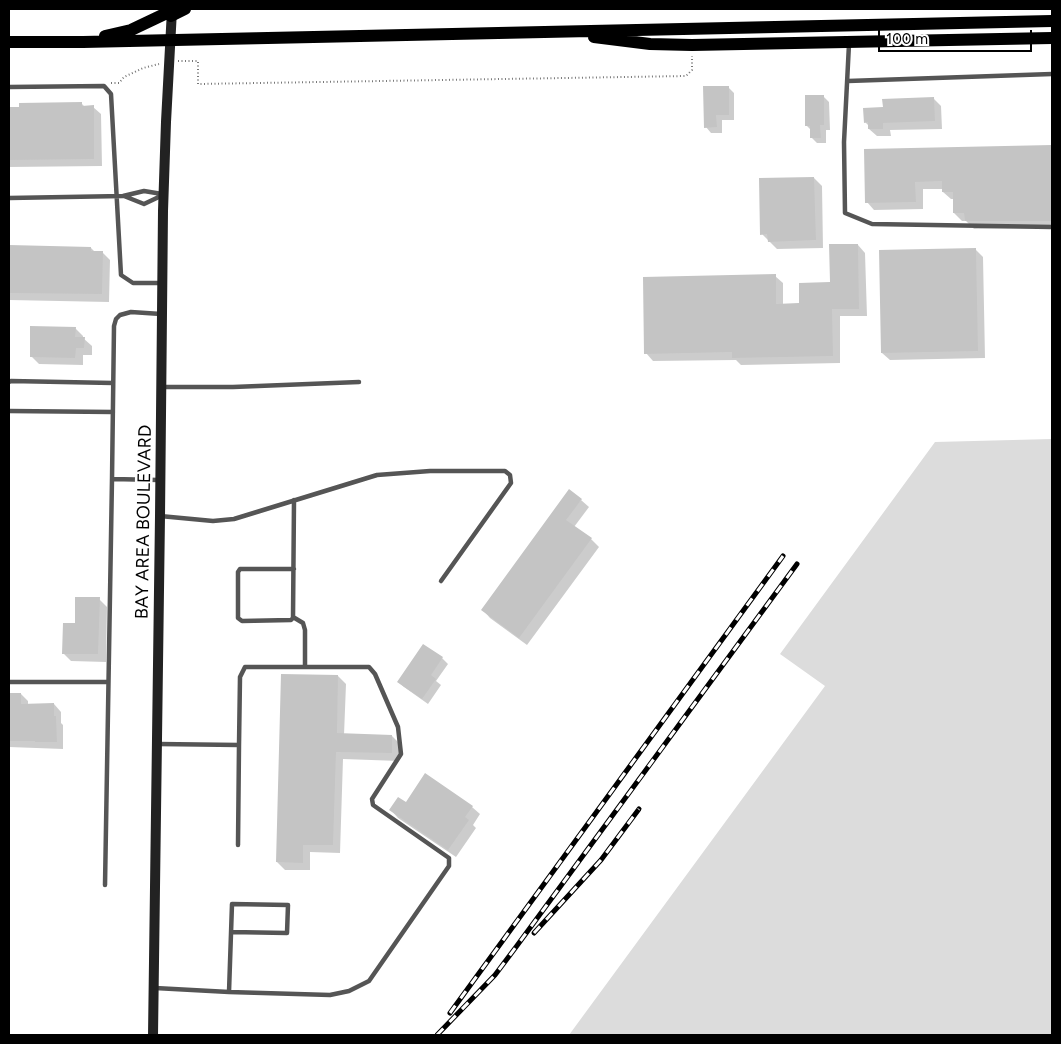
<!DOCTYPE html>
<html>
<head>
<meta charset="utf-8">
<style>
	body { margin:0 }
	#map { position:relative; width:1061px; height:1044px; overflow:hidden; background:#fff; font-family:Figtree,sans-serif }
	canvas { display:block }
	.frame { position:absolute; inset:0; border:10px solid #000; pointer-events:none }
	.scale { position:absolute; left:878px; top:30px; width:154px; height:22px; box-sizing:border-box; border:2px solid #000; border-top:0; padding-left:6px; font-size:15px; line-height:18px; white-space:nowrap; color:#000; -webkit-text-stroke:4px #fff; paint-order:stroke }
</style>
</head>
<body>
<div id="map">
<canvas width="1061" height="1044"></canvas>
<div class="frame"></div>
<div class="scale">100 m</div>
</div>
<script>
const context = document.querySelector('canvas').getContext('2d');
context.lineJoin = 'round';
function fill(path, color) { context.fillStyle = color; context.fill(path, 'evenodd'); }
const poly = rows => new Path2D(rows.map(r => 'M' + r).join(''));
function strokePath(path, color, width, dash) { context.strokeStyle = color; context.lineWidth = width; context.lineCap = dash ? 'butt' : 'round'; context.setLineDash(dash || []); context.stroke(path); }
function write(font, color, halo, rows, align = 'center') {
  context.font = font + ' Figtree,sans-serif'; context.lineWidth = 5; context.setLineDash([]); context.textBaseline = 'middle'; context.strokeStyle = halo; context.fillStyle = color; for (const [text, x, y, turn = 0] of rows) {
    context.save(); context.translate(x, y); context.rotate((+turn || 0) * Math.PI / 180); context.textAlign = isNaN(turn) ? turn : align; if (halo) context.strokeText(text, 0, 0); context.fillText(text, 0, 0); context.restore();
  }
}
fill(poly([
	[1052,439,1052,1035,569,1035,825,686,780,654,935,442]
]), '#dcdcdc');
fill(poly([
	[728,87,734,93,734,120,722,120,722,133,711,133,706,127],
	[823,96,829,102,830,130,826,130,826,143,817,143,811,137,811,130,806,125],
	[933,98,941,106,942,129,890,130,891,136,877,136,869,129,869,126,865,122,884,108],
	[81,103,85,107,93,107,101,114,102,166,9,167,9,108],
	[1052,147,1052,228,974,229,966,221,962,221,954,213,954,199,951,199,943,192,943,189,923,189,923,209,874,210,867,202,866,150],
	[814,178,822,186,823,248,777,249,762,234],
	[858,245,865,253,867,316,840,316,840,363,741,365,736,360,653,361,646,353,775,276,783,283,783,305,800,304,831,283],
	[9,247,91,248,95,252,102,252,110,260,109,302,9,300],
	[975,249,983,257,985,358,890,360,882,353],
	[75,328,83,336,83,338,92,346,92,355,83,355,83,365,39,364,31,356],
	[581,500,589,507,574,527,591,539,599,547,527,645,490,618,483,610],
	[99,599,107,607,106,662,71,661,63,653,76,625],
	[442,658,448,664,436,681,441,685,428,704,404,687,398,682],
	[338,676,346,684,344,735,392,736,400,744,399,761,343,759,340,853,310,852,310,870,285,870,277,862],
	[9,694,21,694,28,701,28,705,54,704,61,712,61,723,63,725,63,749,9,747],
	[406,804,472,807,480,814,473,825,476,828,456,857,398,818,391,810]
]), '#0003');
fill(poly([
	[703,86,729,86,729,115,716,115,717,127,704,128],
	[805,95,824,95,824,125,820,125,821,138,810,138,810,126,805,126],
	[934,97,935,121,883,123,883,129,868,129,868,122,864,123,863,108,883,107,882,99],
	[82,102,82,106,94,105,94,159,9,160,9,107,19,107,19,103],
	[1052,145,1052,221,965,221,964,213,953,213,953,192,942,192,942,181,915,182,916,202,865,203,864,149],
	[814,177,816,240,768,242,767,234,760,235,759,178],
	[829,244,858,244,859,309,832,309,833,356,732,358,732,352,644,354,643,277,776,274,776,304,799,303,799,283,830,282],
	[9,245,91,247,91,251,103,251,102,294,9,293],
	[976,248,978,351,881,353,879,250],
	[30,326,76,327,75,337,85,337,84,348,76,348,75,358,30,357],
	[569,489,582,499,566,520,592,538,519,638,481,610],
	[75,597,100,597,98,654,62,654,63,623,75,623],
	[423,644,443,657,431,675,436,679,422,699,397,682],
	[281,674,338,675,337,733,392,735,392,753,336,752,333,845,303,845,303,863,276,862],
	[9,693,21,693,21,704,54,703,54,716,56,716,57,742,35,742,35,741,9,741],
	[425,773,473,806,465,817,469,820,448,850,389,810,398,797,406,802]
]), '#c4c4c4');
strokePath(poly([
	[178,61,198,61,198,84,686,76,692,70,692,56],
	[111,83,119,83,124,77,143,68,159,64]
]), '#777', 2, [1, 2.5]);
strokePath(poly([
	[849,44,844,142,845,213,872,224,1052,227],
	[848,81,1052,74],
	[9,87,104,86,111,94,121,275,133,283,163,283],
	[124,196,144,204,163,195],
	[9,198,123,196,144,191,162,194],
	[9,382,11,381,113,383],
	[162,387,233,387,359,382],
	[9,411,113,412],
	[159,480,112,479,114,326,116,319,120,315,131,312,161,314],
	[160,516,213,521,234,519,377,475,430,471,505,471,510,475,511,483,441,581],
	[294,569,240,569,238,572,238,618,242,621,291,620,293,618,294,500],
	[293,617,303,623,305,630,305,667],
	[9,682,108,682],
	[158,744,239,745,240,677,245,667,369,667,375,674,398,727,401,754,372,799,373,805,449,858,449,866,369,981,349,991,330,995,229,992],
	[238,845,239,745],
	[105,885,112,479],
	[155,988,229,992,232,904,288,905,287,933,231,932]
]), '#555', 4.5);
strokePath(poly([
	[153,1035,160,516,163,211,166,122,172,10]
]), '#222', 10);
strokePath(poly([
	[171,16,185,9],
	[105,36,131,30,171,11],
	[594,37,650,44,692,45,1052,38],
	[9,42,83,42,1052,21]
]), '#000', 12);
const rail = poly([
	[534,933,601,860,639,809],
	[450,1013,783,556],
	[437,1035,495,975,516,947,797,564]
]);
strokePath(rail, '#000', 5);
strokePath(rail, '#fff', 3, [9]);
write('18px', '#000', '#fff', [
	["BAY AREA BOULEVARD",144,522,-89]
]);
</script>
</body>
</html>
